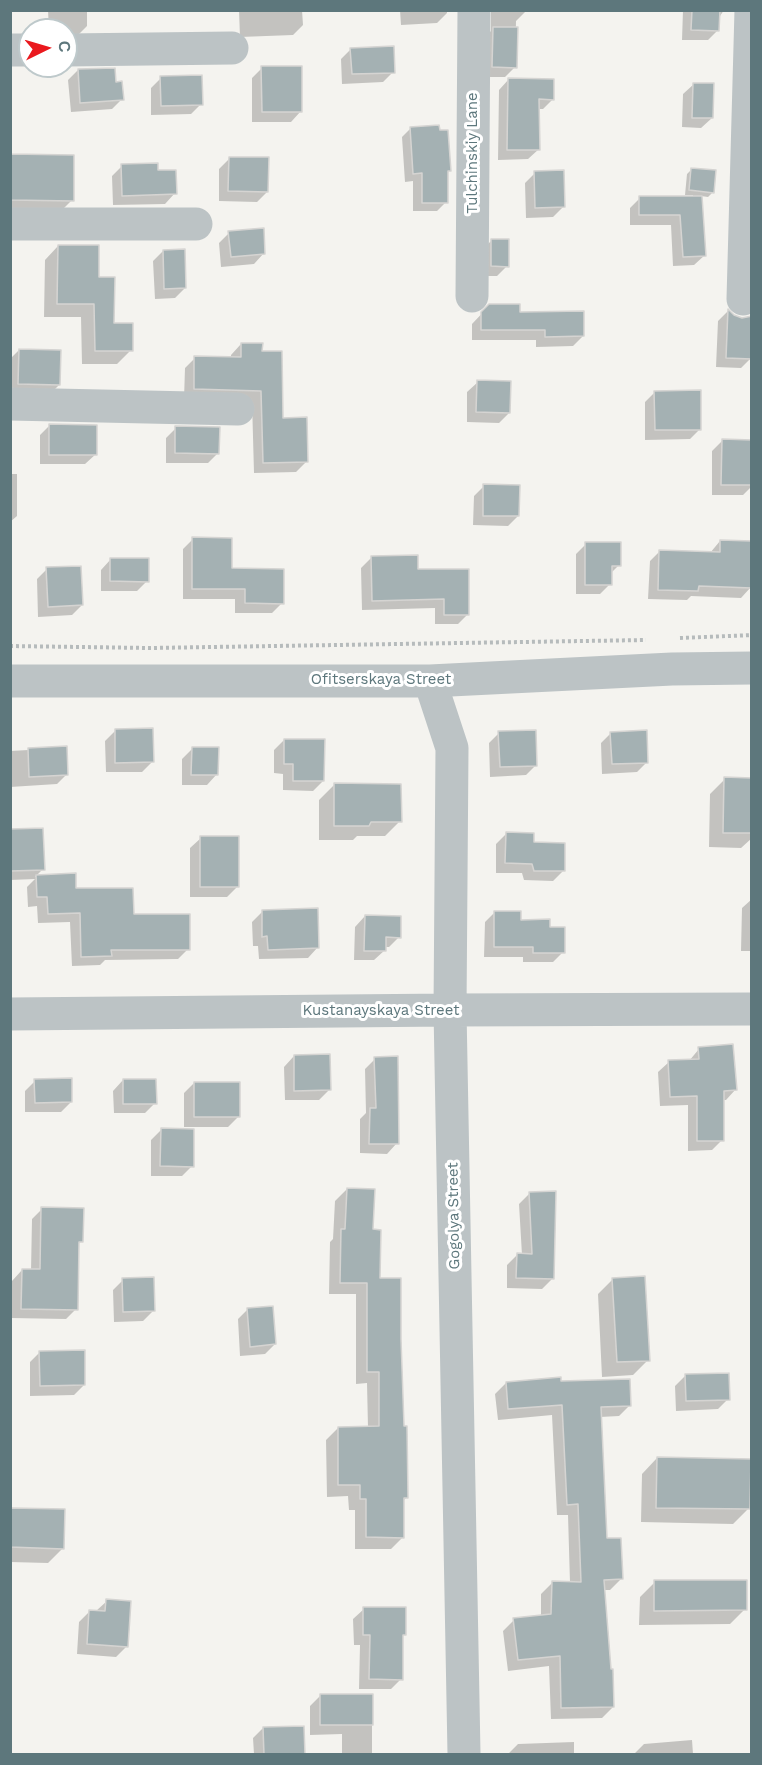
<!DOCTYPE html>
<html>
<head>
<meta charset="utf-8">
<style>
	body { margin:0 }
	#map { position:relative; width:762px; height:1765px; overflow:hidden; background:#f4f3ef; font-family:"Work Sans",sans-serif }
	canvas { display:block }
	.frame { position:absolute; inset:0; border:12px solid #5d777c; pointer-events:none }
	.north { position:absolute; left:18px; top:18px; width:60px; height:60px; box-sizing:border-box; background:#fff; border:2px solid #bec9cb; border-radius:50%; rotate:85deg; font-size:16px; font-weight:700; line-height:24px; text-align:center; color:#5d777c }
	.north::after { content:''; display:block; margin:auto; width:21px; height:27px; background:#ea191e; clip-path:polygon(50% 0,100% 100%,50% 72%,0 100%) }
</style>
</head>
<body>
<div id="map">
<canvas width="762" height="1765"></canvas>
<div class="frame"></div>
<div class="north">С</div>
</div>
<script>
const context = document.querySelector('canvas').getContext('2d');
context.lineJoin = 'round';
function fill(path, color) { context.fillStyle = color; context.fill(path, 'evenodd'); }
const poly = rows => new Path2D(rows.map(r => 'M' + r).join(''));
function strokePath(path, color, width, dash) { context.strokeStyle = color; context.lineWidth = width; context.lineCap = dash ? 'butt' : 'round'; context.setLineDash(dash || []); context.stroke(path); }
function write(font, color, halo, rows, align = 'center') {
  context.font = font + ' "Work Sans",sans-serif'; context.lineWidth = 6; context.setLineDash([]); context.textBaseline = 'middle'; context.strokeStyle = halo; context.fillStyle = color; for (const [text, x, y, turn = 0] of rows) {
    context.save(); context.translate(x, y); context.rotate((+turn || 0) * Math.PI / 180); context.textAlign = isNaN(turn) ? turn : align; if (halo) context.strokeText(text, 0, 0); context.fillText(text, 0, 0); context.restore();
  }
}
fill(poly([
	[48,10,87,10,87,26,77,36,66,36,66,30,49,30],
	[239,10,302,10,303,25,293,35,240,37],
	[400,10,447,10,447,13,437,23,401,25],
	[491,10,527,10,516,21,515,67,505,77,483,77,483,39,491,31],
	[683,10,724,10,718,19,718,30,708,40,682,40],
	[351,49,393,72,383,82,342,84,341,59],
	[262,68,301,111,291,122,252,122,252,78],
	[78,70,114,83,122,99,112,109,71,112,68,80],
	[161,78,201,104,191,114,151,115,151,88],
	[509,79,553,99,543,109,537,109,539,149,528,159,498,160,499,90],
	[694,84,712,118,701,128,682,127,683,94],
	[410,129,450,170,447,174,446,202,437,211,413,211,413,181,405,182,402,137],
	[10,156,72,157,72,200,57,215,10,214],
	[230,158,267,192,257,202,219,201,219,169],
	[122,166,156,172,175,193,165,204,113,205,112,176],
	[692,169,713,192,708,197,701,196,705,255,694,265,673,266,671,225,630,225,630,208,640,198,693,198,693,195,685,195,687,174],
	[535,173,563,207,553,217,526,218,525,183],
	[229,233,264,253,254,264,221,267,219,243],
	[492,240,507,266,497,276,481,276,482,250],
	[58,246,97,279,113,325,131,350,117,364,82,364,81,317,44,317,45,260],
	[163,251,185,288,175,298,155,299,153,261],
	[489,306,519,313,583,336,573,346,536,347,536,340,472,340,472,324],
	[728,311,733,317,751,358,741,368,716,367,718,321],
	[241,344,261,353,281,419,307,461,296,472,254,473,252,401,184,399,185,368,195,358,231,358,231,355],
	[19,350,59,385,49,395,10,394,10,359],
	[478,382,509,413,499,423,467,422,467,392],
	[655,392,700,429,690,439,645,440,645,402],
	[50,425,96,454,85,464,40,464,40,435],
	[176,428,218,453,208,463,166,463,166,438],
	[722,441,752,441,752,486,743,495,712,495,712,451],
	[10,474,17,474,17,516,10,522],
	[484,486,518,516,508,526,473,525,474,496],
	[193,539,231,570,282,603,272,613,235,613,235,599,183,599,183,549],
	[720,541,751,587,741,598,691,596,687,600,648,599,650,561,660,551,710,553],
	[586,544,619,565,610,574,610,584,600,594,576,594,576,554],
	[371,558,417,570,468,614,458,624,435,624,435,608,362,610,361,568],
	[111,559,147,581,137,591,101,591,101,570],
	[47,569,82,605,72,615,38,617,37,579],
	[115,731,152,762,142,772,106,772,105,741],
	[499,733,536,765,526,775,490,777,489,743],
	[611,733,647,762,637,772,602,774,601,743],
	[284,740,323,781,313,791,283,790,283,774,274,773,274,750],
	[65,748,67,774,57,784,10,787,10,751],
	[192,749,217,774,207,785,182,785,182,759],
	[752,777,752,838,741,848,709,847,710,794,725,779,749,779],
	[334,785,400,821,385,836,357,836,353,840,319,840,319,800],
	[10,831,43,869,35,877,74,875,75,890,132,916,188,949,178,959,105,960,100,965,72,966,70,922,38,923,37,906,28,907,27,887,35,879,10,880],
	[506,834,563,871,553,881,524,880,522,873,496,873,496,844],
	[201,838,238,886,227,897,190,897,190,848],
	[752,899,752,951,741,951,742,908],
	[262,912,318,947,308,958,259,959,258,946,253,946,252,922],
	[495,912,549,928,563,952,553,962,523,962,523,957,484,957,485,922],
	[365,916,399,937,389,947,385,947,385,950,374,960,354,960,355,927],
	[699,1049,736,1089,726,1100,722,1100,722,1140,712,1150,688,1151,688,1105,660,1106,658,1072,669,1062,689,1061],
	[294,1056,330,1089,319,1100,285,1100,284,1067],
	[375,1059,397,1143,387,1154,360,1153,360,1119,366,1113,365,1069],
	[123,1080,155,1103,145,1113,114,1113,113,1091],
	[35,1081,71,1102,61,1112,25,1112,25,1091],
	[194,1083,238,1117,228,1127,184,1127,184,1093],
	[161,1130,192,1166,182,1176,151,1176,151,1140],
	[347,1189,371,1231,378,1280,400,1339,406,1498,402,1502,403,1537,391,1549,355,1549,355,1510,349,1510,348,1496,327,1497,326,1440,338,1428,368,1428,367,1383,356,1384,356,1294,329,1294,330,1242,333,1239,335,1201],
	[529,1194,552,1279,542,1289,507,1288,507,1265,517,1255,522,1255,519,1204],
	[42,1209,82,1241,77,1245,76,1309,66,1319,11,1318,12,1281,22,1270,31,1271,32,1219],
	[613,1279,648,1360,633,1375,602,1377,598,1294],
	[123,1280,153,1311,143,1321,114,1322,113,1290],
	[248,1309,275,1344,265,1354,240,1356,238,1319],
	[40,1352,84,1385,74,1395,30,1396,30,1362],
	[685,1376,728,1399,718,1409,676,1411,675,1386],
	[506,1383,560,1383,630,1405,619,1416,600,1417,606,1540,621,1579,610,1590,603,1590,613,1707,602,1718,551,1719,549,1666,508,1671,503,1631,514,1620,541,1616,541,1594,552,1583,570,1583,568,1515,557,1515,552,1415,498,1420,495,1394],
	[657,1458,748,1509,733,1524,641,1522,642,1474],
	[10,1509,63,1548,48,1563,10,1562],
	[655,1582,745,1609,730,1624,639,1625,640,1597],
	[107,1601,126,1647,116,1657,77,1654,79,1622,89,1612,96,1611],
	[364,1609,405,1634,401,1637,401,1679,391,1689,359,1689,360,1645,354,1645,353,1619],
	[372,1695,372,1754,342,1754,342,1734,310,1735,310,1706,320,1696],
	[263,1728,303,1754,254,1754,253,1738],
	[692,1740,693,1754,634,1754,644,1744],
	[574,1742,574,1754,508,1754,518,1744]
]), '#0003');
const building = poly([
	[692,10,720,10,719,31,691,30,692,10],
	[493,27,518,27,517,68,492,67,493,27],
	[394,46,395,73,352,74,350,48,394,46],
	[261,66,302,66,302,112,262,112,261,66],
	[115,68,116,82,122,81,124,100,80,103,78,69,115,68],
	[202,75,203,105,161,106,160,76,202,75],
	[508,78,554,79,554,100,539,99,540,150,507,150,508,78],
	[693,83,714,83,713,118,692,118,693,83],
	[439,125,440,130,448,130,451,171,448,171,448,203,422,203,422,173,413,174,410,127,439,125],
	[11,154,74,155,74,201,10,200,11,154],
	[229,157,269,157,268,192,228,191,229,157],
	[158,163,158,170,176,170,177,194,122,196,121,164,158,163],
	[691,168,716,170,714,193,689,190,691,168],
	[564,170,565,207,535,208,534,171,564,170],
	[639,196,702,196,706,256,683,257,680,215,639,215,639,196],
	[264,228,265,254,231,257,228,231,264,228],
	[491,239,509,239,509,267,491,266,491,239],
	[58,245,99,245,99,277,115,277,114,323,133,323,133,351,95,351,94,304,57,304,58,245],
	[185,249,186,288,164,289,163,250,185,249],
	[489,304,520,304,520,312,584,311,584,336,545,337,545,330,481,330,481,312,489,304],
	[728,309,734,315,742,318,752,316,752,359,726,358,728,309],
	[241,343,263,343,262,351,282,351,283,418,307,417,308,462,263,463,261,391,194,389,194,356,241,357,241,343],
	[19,349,61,350,60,385,18,384,19,349],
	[477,380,511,381,510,413,476,412,477,380],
	[701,390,701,430,655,430,654,391,701,390],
	[49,424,97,425,97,455,49,455,49,424],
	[175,426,220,427,219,454,175,453,175,426],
	[722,439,752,440,752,485,721,485,722,439],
	[483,484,520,485,519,516,483,516,483,484],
	[192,537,232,538,232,568,284,569,284,604,245,603,245,589,192,589,192,537],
	[720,540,752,541,752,588,699,586,698,591,658,590,659,550,720,552,720,540],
	[585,542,621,542,621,566,612,566,612,585,585,585,585,542],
	[418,555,418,569,469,569,469,615,444,615,444,599,372,601,371,556,418,555],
	[110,558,149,558,149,582,110,581,110,558],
	[81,566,83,605,48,607,46,567,81,566],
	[153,728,154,762,115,763,115,729,153,728],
	[536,730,537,766,500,767,498,731,536,730],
	[647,730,648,763,612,764,610,732,647,730],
	[284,739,325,739,324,781,293,781,293,764,284,764,284,739],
	[67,746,68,775,29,777,28,748,67,746],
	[192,747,219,747,218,775,191,775,192,747],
	[724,777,752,778,752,833,723,833,724,777],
	[334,783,401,784,402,822,371,822,369,826,334,826,334,783],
	[43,828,45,870,10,871,10,829,43,828],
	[506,832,534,833,534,842,565,843,565,871,534,871,532,864,505,863,506,832],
	[200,836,239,836,239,887,200,887,200,836],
	[76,873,76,888,133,888,134,914,190,914,190,950,111,950,112,956,81,957,80,913,48,914,47,897,37,897,36,875,76,873],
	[318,908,319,948,268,950,267,936,262,937,262,910,318,908],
	[494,911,521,911,521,920,550,919,550,927,565,927,565,953,533,953,533,947,494,947,494,911],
	[365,915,401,916,401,938,386,937,386,951,364,951,365,915],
	[733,1044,737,1090,724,1091,724,1141,697,1141,697,1096,670,1097,668,1060,699,1059,698,1047,733,1044],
	[330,1054,331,1090,294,1091,294,1055,330,1054],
	[398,1056,399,1144,369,1144,370,1108,376,1108,374,1057,398,1056],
	[72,1078,72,1102,35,1103,34,1079,72,1078],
	[123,1079,156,1079,157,1104,123,1104,123,1079],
	[194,1082,240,1082,240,1117,194,1117,194,1082],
	[161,1128,194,1129,194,1167,160,1166,161,1128],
	[347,1188,375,1189,373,1229,381,1230,380,1278,401,1278,401,1339,404,1426,407,1426,408,1498,404,1498,404,1538,366,1537,366,1499,360,1499,360,1485,338,1485,338,1427,379,1426,379,1372,367,1372,367,1283,340,1283,341,1229,345,1229,347,1188],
	[556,1191,554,1279,516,1278,517,1253,532,1254,529,1192,556,1191],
	[41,1207,84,1208,83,1242,79,1242,78,1310,21,1309,22,1269,40,1269,41,1207],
	[645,1276,650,1361,617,1362,612,1278,645,1276],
	[154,1277,155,1311,123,1312,122,1278,154,1277],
	[273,1306,276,1344,250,1347,247,1308,273,1306],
	[85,1350,85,1385,40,1386,39,1351,85,1350],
	[729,1373,730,1400,686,1401,685,1374,729,1373],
	[561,1377,561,1381,630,1379,631,1406,601,1407,607,1538,621,1538,623,1579,604,1580,611,1669,613,1669,614,1707,561,1708,560,1656,518,1660,513,1618,551,1614,552,1581,581,1582,578,1504,567,1505,562,1405,508,1409,506,1382,561,1377],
	[657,1457,751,1459,750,1509,656,1508,657,1457],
	[10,1508,65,1509,64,1549,10,1547,10,1508],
	[654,1580,747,1580,747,1610,654,1611,654,1580],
	[106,1599,131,1601,128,1647,87,1644,89,1610,105,1611,106,1599],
	[363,1607,406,1607,406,1635,403,1635,403,1680,369,1679,370,1635,363,1635,363,1607],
	[320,1694,373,1694,373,1725,320,1725,320,1694],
	[304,1726,305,1755,264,1755,263,1727,304,1726]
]);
fill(building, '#a4b1b3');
strokePath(building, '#d5d4d2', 1.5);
strokePath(poly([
	[680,638,752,635],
	[10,646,150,648,646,640]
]), '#b6bbbc', 4, [3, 3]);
strokePath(poly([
	[10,50,30,50],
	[66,50,232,48],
	[10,224,196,224],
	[472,296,474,10],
	[743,299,751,10],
	[10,404,238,409],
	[10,681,430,681,672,669,752,668],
	[430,681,452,748,450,1010,464,1754],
	[10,1014,450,1010,752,1009]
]), '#bcc3c5', 33);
write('15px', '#5d777c', '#fff', [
	["Tulchinskiy Lane",473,153,-90],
	["Ofitserskaya Street",381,680],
	["Kustanayskaya Street",381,1011],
	["Gogolya Street",454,1216,-91]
]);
</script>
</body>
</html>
